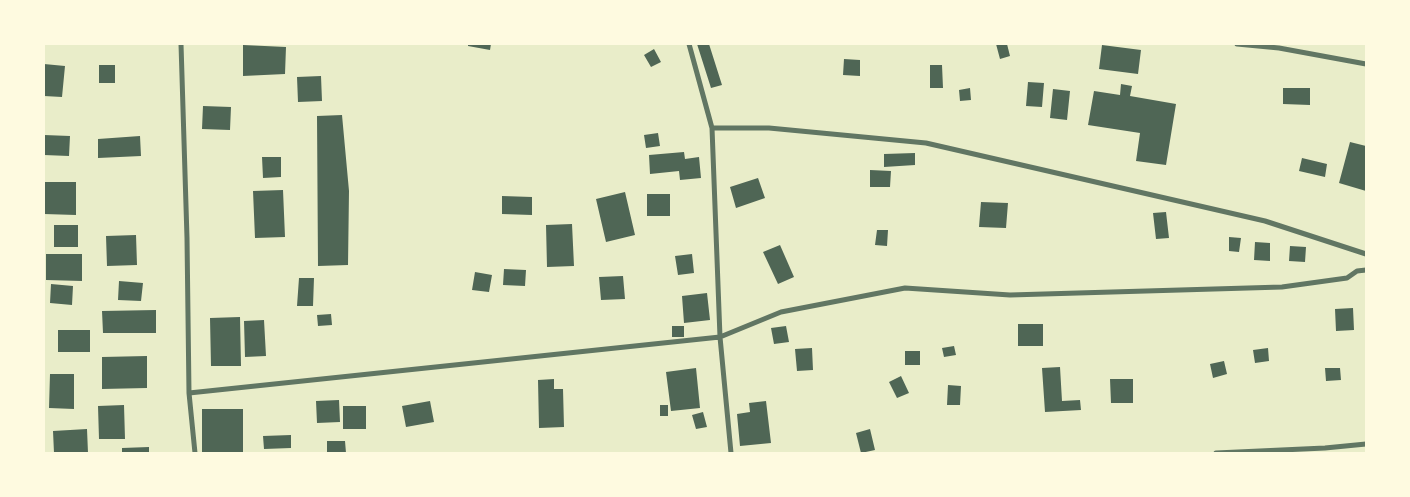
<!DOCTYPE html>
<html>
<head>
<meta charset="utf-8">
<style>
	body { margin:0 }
	#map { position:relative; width:1410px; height:497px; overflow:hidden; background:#e9edc9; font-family:"Space Grotesk",sans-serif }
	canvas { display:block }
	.frame { position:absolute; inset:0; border:45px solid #fefae0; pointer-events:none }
</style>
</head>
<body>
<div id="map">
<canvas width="1410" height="497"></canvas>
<div class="frame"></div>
</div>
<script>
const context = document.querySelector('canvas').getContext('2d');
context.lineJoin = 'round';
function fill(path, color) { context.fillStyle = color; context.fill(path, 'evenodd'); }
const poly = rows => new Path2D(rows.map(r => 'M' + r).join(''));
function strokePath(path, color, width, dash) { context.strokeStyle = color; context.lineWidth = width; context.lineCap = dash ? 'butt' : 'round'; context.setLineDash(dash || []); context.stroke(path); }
fill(poly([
	[468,44,491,44,490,50,468,46],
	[697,44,709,44,722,85,711,88],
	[996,44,1007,44,1010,56,1000,59],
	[243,45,286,47,285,74,243,76],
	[1102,45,1141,50,1138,74,1099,69],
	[654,49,661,62,651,67,644,55],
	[844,59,860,60,860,76,843,75],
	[44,64,65,66,62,97,44,96],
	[99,65,115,65,115,83,99,83],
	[930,65,942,65,943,88,930,88],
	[321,76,322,101,298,102,297,77],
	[1028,82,1044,83,1042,107,1026,106],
	[1121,84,1132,86,1130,96,1176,104,1166,165,1136,161,1140,133,1088,125,1094,91,1120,95],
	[970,88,971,100,960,101,959,90],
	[1283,88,1310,88,1310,105,1283,104],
	[1053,89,1070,91,1067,120,1050,118],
	[203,106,231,107,230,130,202,129],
	[342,115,349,191,348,265,318,266,317,116],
	[658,133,660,146,646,148,644,135],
	[44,135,70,136,69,156,44,155],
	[140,136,141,156,98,158,98,139],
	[1350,142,1366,146,1366,191,1339,183],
	[684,152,685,159,699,157,701,178,680,180,679,171,650,174,649,155],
	[915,153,915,165,884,167,884,154],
	[262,157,281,157,281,177,263,178],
	[1302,158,1327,164,1325,177,1299,171],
	[870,170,891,171,890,187,870,187],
	[758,178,765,198,736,208,730,187],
	[44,182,76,182,76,215,44,214],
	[283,190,285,237,255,238,253,191],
	[625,192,635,235,606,242,596,199],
	[647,194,670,194,670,216,647,216],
	[502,196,532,197,532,215,502,214],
	[981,202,1008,203,1006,228,979,227],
	[1166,212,1169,238,1156,239,1153,213],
	[572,224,574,266,547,267,546,225],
	[54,225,78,225,78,247,54,247],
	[877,230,888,230,887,246,875,245],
	[136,235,137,265,107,266,106,236],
	[1229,237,1241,238,1239,252,1229,251],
	[1255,242,1270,243,1270,261,1254,260],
	[780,245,794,277,778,284,763,252],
	[1290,246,1306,247,1305,262,1289,261],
	[46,254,82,254,82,281,46,280],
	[692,254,694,273,678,275,675,256],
	[504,269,526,270,525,286,503,285],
	[475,272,492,275,489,292,472,290],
	[623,276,625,299,601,300,599,277],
	[299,278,314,278,313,306,297,306],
	[119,281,143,283,141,301,118,300],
	[51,284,73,286,72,305,50,303],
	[707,293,710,320,684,323,682,296],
	[1353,308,1354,330,1336,331,1335,309],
	[156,310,156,333,103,333,102,311],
	[331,314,332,325,318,326,317,315],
	[240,317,241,366,211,366,210,318],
	[264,320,266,356,245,357,244,321],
	[1018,324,1043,324,1043,346,1018,346],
	[672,326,684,326,684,337,672,337],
	[786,326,789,342,774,344,771,328],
	[58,330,90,330,90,352,58,352],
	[954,346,956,355,944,357,942,348],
	[812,348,813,370,797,371,795,349],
	[1268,348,1269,361,1255,363,1253,350],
	[905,351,920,351,920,365,905,365],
	[147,356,147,388,102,389,102,357],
	[1224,361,1227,374,1213,378,1210,364],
	[1060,367,1062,401,1080,400,1081,410,1045,412,1042,368],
	[696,368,700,408,671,411,666,372],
	[1325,368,1340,368,1341,380,1326,381],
	[50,374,74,374,74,409,49,408],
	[901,376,909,393,897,398,889,382],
	[554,379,554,389,563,389,564,427,539,428,538,380],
	[1110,379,1133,379,1133,403,1111,403],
	[948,385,961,386,960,405,947,405],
	[339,400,340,422,317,423,316,401],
	[430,401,434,422,406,427,402,406],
	[766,401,771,443,740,446,737,414,750,412,749,403],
	[124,405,125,439,99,439,98,406],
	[660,405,668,405,668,416,660,416],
	[343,406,366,406,366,429,343,429],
	[202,409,243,409,243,453,202,453],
	[703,412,707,427,696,429,692,415],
	[87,429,88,453,54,453,53,431],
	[870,429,875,450,861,453,856,433],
	[291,435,291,448,264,449,263,436],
	[327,441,345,441,346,453,327,453],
	[149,447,149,453,122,453,122,448]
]), '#4f6655');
strokePath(poly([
	[181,44,187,238,189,393,195,453],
	[689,44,712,128,769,128,926,143,1265,221,1366,254],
	[1237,44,1279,48,1366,64],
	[712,128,720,337,731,453],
	[189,393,720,337,781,312,905,288,1010,295,1282,287,1347,278,1357,271,1366,270],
	[1216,453,1325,448,1366,444]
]), '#617663', 5);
</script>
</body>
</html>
